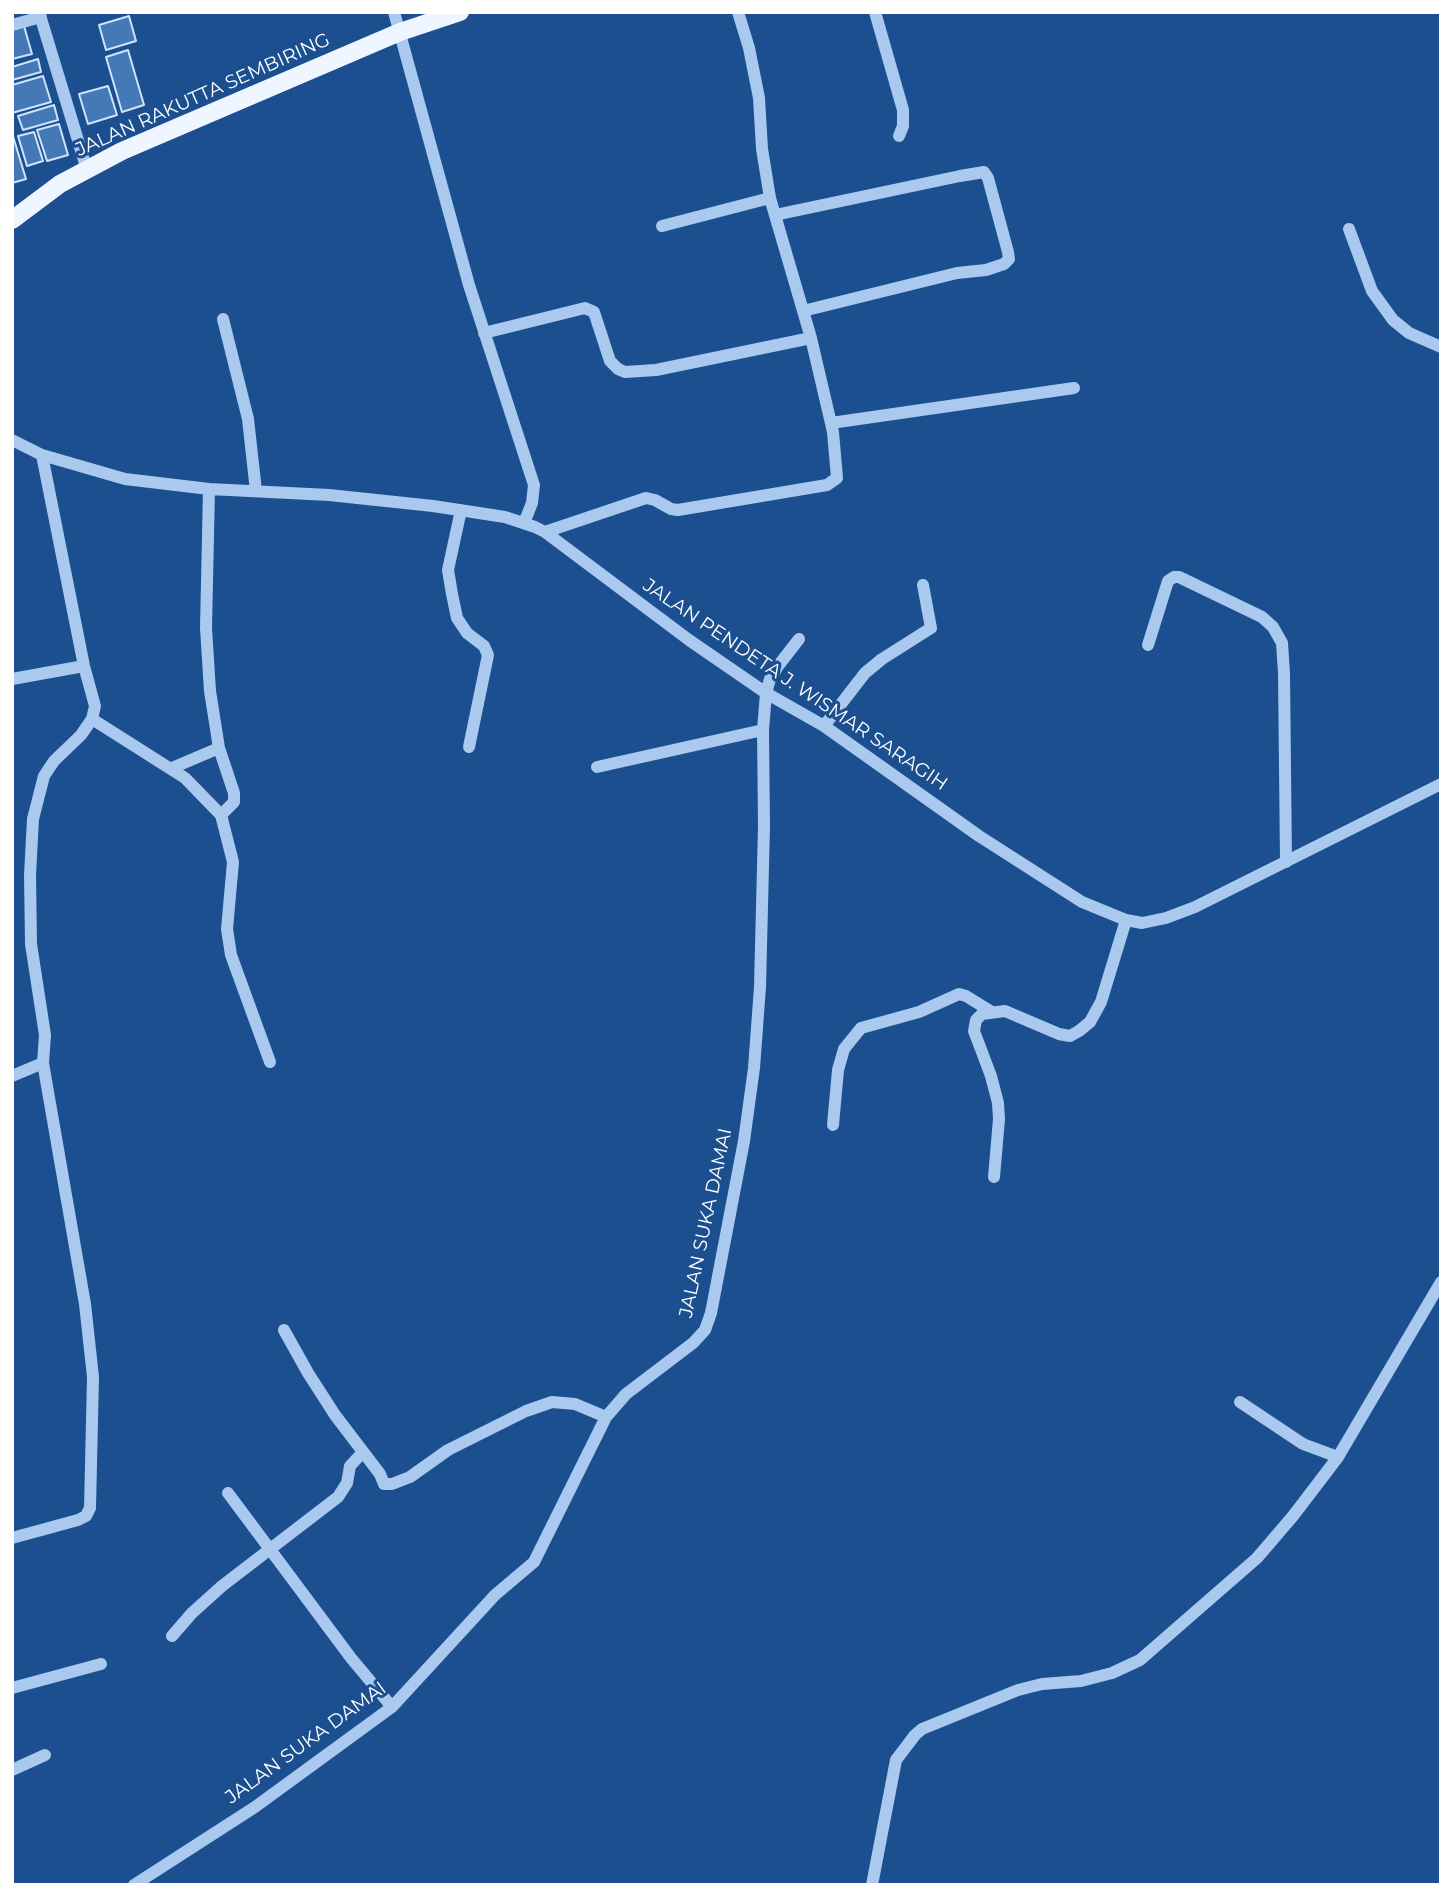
<!DOCTYPE html>
<html>
<head>
<meta charset="utf-8">
<style>
	body { margin:0 }
	#map { position:relative; width:1453px; height:1897px; overflow:hidden; background:#1b4f8f; font-family:Montserrat,sans-serif }
	canvas { display:block }
	.frame { position:absolute; inset:0; border:14px solid #fff; pointer-events:none }
</style>
</head>
<body>
<div id="map">
<canvas width="1453" height="1897"></canvas>
<div class="frame"></div>
</div>
<script>
const context = document.querySelector('canvas').getContext('2d');
context.lineJoin = 'round';
function fill(path, color) { context.fillStyle = color; context.fill(path, 'evenodd'); }
const poly = rows => new Path2D(rows.map(r => 'M' + r).join(''));
function strokePath(path, color, width, dash) { context.strokeStyle = color; context.lineWidth = width; context.lineCap = dash ? 'butt' : 'round'; context.setLineDash(dash || []); context.stroke(path); }
function write(font, color, halo, rows, align = 'center') {
  context.font = font + ' Montserrat,sans-serif'; context.lineWidth = 6; context.setLineDash([]); context.textBaseline = 'middle'; context.strokeStyle = halo; context.fillStyle = color; for (const [text, x, y, turn = 0] of rows) {
    context.save(); context.translate(x, y); context.rotate((+turn || 0) * Math.PI / 180); context.textAlign = isNaN(turn) ? turn : align; if (halo) context.strokeText(text, 0, 0); context.fillText(text, 0, 0); context.restore();
  }
}
const building = poly([
	[129,16,136,41,106,50,99,25,129,16],
	[24,26,32,54,12,59,12,30,24,26],
	[128,50,144,105,122,112,106,57,128,50],
	[38,59,41,72,12,80,12,67,38,59],
	[43,76,51,102,12,113,12,85,43,76],
	[108,86,117,115,88,124,79,94,108,86],
	[54,105,58,120,23,130,18,116,54,105],
	[59,124,68,155,47,161,37,130,59,124],
	[34,132,43,161,27,166,18,136,34,132],
	[12,133,26,179,12,183,12,133]
]);
fill(building, '#4478b7');
strokePath(building, '#cfe3fa', 2);
strokePath(poly([
	[39,12,87,170],
	[394,12,469,285,534,485,532,503,524,523],
	[875,12,903,110,903,126,899,136],
	[12,25,41,17],
	[775,215,960,176,984,172,988,178,1008,252,1009,259,1004,264,986,270,957,273,803,311],
	[662,226,770,198],
	[1349,229,1372,291,1393,320,1409,333,1441,347],
	[223,319,248,419,256,491],
	[484,333,585,308,594,312,610,361,618,369,625,372,656,370,811,338],
	[831,423,1074,388],
	[12,440,42,455,125,479,209,489,329,495,433,506,505,517,535,527,545,532,689,640,766,693,824,726,979,836,1082,902,1126,920,1142,923,1166,918,1195,907,1441,784],
	[209,489,206,628,210,691,219,748,234,793,234,802,221,815],
	[461,510,448,570,452,594,457,618,467,633,484,646,488,655,469,747],
	[545,532,646,498,655,500,671,509,678,510,827,485,837,478,833,432,811,338,770,198,762,149,759,98,749,48,738,12],
	[1148,645,1168,581,1174,577,1179,577,1262,617,1273,627,1282,643,1284,673,1286,862],
	[12,679,84,666],
	[92,719,185,778,221,815,233,862,227,929,231,955,270,1062],
	[824,726,865,673,882,659,931,628,923,585],
	[597,767,763,730],
	[172,768,219,748],
	[12,1076,43,1063],
	[833,1125,838,1070,844,1049,861,1028,919,1012,959,994,966,996,992,1012],
	[994,1177,999,1119,998,1103,991,1076,974,1031,976,1020,982,1014,1005,1011,1059,1034,1070,1036,1079,1031,1090,1022,1101,1002,1126,920],
	[284,1330,308,1373,335,1415,380,1474,384,1484,392,1484,410,1477,448,1450,526,1411,552,1402,575,1404,606,1417],
	[1240,1402,1303,1444,1338,1457],
	[228,1493,351,1658,392,1707],
	[12,1538,78,1520,86,1516,90,1508,93,1377,85,1304,43,1063,45,1035,31,944,30,875,33,819,44,776,54,761,81,735,92,719,95,706,84,666,42,455],
	[172,1636,192,1613,222,1586,338,1497,347,1483,350,1466,363,1452],
	[12,1688,101,1664],
	[12,1770,45,1755],
	[134,1885,255,1807,392,1707,495,1595,534,1562,606,1417,626,1394,693,1343,705,1330,711,1313,744,1141,754,1068,760,987,764,826,763,730,766,693,770,679,778,666,799,639],
	[872,1885,896,1760,915,1735,922,1729,1018,1690,1042,1684,1081,1681,1112,1673,1140,1660,1257,1558,1293,1516,1338,1457,1441,1282]
]), '#a9c9ee', 12);
strokePath(poly([
	[12,220,60,184,122,151,400,32,460,12]
]), '#f0f6ff', 18);
write('19px', '#fff', '#1b4f8f', [
	["JALAN RAKUTTA SEMBIRING",203,95,-24],
	["JALAN PENDETA J. WISMAR SARAGIH",795,685,34],
	["JALAN SUKA DAMAI",706,1223,-78],
	["JALAN SUKA DAMAI",306,1743,-36]
]);
</script>
</body>
</html>
